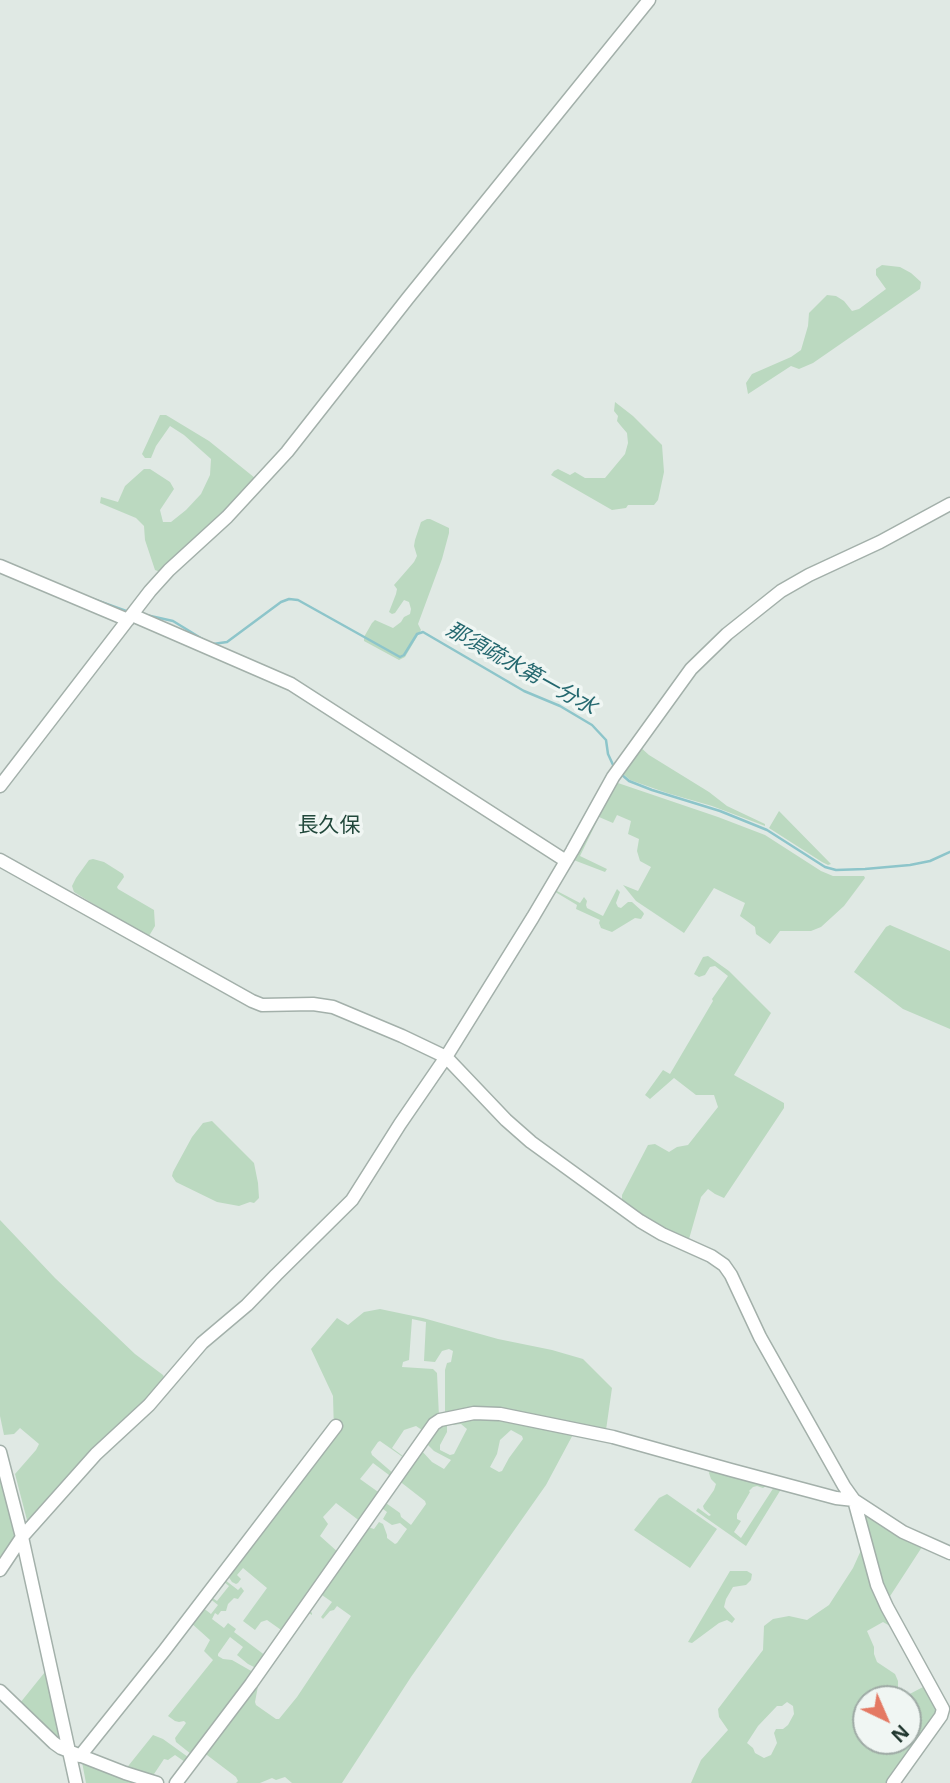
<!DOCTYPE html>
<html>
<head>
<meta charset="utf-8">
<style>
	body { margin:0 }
	#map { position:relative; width:950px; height:1783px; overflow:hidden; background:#e0e9e4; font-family:"Noto Sans",sans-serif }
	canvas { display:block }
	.north { position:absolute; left:852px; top:1685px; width:70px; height:70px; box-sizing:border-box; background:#f0f6f3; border:2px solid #9eaaa5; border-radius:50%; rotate:136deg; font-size:19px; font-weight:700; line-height:28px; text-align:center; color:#223830 }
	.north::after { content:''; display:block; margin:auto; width:24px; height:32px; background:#e47963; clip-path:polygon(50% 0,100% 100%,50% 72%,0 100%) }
</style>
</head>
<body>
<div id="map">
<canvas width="950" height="1783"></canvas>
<div class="north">N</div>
</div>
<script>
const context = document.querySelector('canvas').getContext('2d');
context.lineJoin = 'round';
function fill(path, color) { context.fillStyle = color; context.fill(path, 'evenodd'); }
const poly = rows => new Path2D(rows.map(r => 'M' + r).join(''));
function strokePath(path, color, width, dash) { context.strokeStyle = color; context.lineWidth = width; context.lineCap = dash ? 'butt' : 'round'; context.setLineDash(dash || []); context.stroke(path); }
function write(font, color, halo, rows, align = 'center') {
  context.font = font + ' "Noto Sans","Noto Sans JP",sans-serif'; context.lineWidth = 7; context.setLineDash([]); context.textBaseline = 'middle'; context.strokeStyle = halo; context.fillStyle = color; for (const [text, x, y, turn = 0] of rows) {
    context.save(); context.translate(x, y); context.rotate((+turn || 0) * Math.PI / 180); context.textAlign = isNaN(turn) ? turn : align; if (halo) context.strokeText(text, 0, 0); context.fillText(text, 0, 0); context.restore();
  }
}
fill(poly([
	[882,265,900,267,911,273,921,282,920,289,813,363,799,369,791,366,748,394,746,383,752,374,791,357,801,350,808,326,809,313,827,295,836,296,844,301,852,311,859,309,886,289,876,275,876,269],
	[615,402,633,416,662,445,664,472,658,500,654,505,628,505,626,508,612,510,551,475,554,471,558,469,570,475,575,472,585,478,605,478,625,454,628,443,627,433,621,426,617,421,618,416,614,411],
	[160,415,166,415,209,441,255,478,255,483,160,572,155,570,145,540,144,526,136,518,100,503,101,497,118,502,125,486,144,469,150,469,170,482,174,489,160,510,163,522,171,522,186,510,201,494,210,475,211,459,184,435,170,426,156,446,151,458,145,458,142,454],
	[427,519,430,519,449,528,449,533,442,559,418,624,421,630,405,657,399,660,364,641,364,637,372,623,375,620,393,628,401,622,404,617,410,614,411,609,409,602,404,600,395,613,392,614,389,612,396,594,397,589,394,585,414,562,417,556,414,546,415,540,421,522],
	[639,746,649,755,709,792,727,806,765,824,765,826,712,806,667,793,630,780,621,772],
	[615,782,718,817,765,835,821,871,833,876,864,876,865,878,844,906,821,927,811,931,780,931,770,944,756,934,755,927,740,916,745,903,714,888,684,933,636,901,623,885,638,891,651,867,640,861,637,851,639,839,628,834,631,821,617,815,613,823,599,817,580,856,607,869,605,872,571,859],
	[779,811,831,864,828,865,822,862,769,828],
	[93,859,104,862,123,874,124,877,117,887,118,889,154,910,155,926,149,936,147,937,74,892,72,886,76,878,89,860],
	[556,885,559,885,557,891,580,903,584,897,587,901,586,905,587,908,603,916,617,889,620,892,616,903,618,907,621,908,628,902,632,902,643,912,644,914,641,919,635,918,612,932,601,928,599,923,600,920,576,909,577,905,552,890],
	[890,925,950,951,950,1029,903,1009,854,972,886,927],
	[708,956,729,971,771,1013,734,1075,784,1103,784,1108,724,1198,715,1194,708,1189,701,1197,689,1239,685,1241,627,1207,622,1200,622,1195,648,1145,655,1144,669,1152,677,1147,688,1145,718,1107,714,1095,696,1095,674,1078,650,1099,645,1095,663,1070,670,1074,713,1001,712,999,728,976,715,966,710,967,705,975,699,977,694,974,703,957],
	[212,1121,254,1163,258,1183,259,1198,254,1203,250,1202,239,1206,217,1202,176,1182,172,1176,173,1172,192,1137,203,1123],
	[0,1220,55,1278,135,1354,163,1375,166,1381,28,1524,15,1474,36,1450,39,1444,20,1428,14,1434,4,1435,0,1416],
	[380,1309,423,1318,498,1339,552,1350,583,1359,612,1388,606,1430,577,1427,546,1485,411,1677,342,1783,292,1783,285,1777,276,1780,272,1778,260,1783,236,1783,238,1781,236,1777,203,1752,191,1754,176,1742,175,1738,186,1723,184,1721,179,1722,175,1721,168,1716,213,1660,204,1651,210,1640,190,1622,202,1607,211,1614,218,1605,209,1598,211,1597,217,1601,229,1586,224,1582,225,1580,238,1590,241,1587,244,1591,238,1599,234,1598,228,1604,226,1611,221,1611,218,1615,215,1613,212,1619,224,1628,228,1623,236,1629,234,1632,266,1656,258,1669,248,1664,237,1655,243,1647,230,1637,218,1654,218,1656,223,1659,232,1660,253,1672,258,1686,255,1702,256,1705,276,1719,279,1719,297,1697,351,1616,337,1606,334,1610,330,1611,323,1619,321,1617,332,1602,319,1593,308,1609,312,1613,312,1615,304,1610,365,1526,374,1529,379,1522,383,1524,387,1535,387,1538,395,1544,397,1543,407,1529,400,1523,392,1525,383,1519,387,1512,379,1506,383,1501,400,1513,401,1517,411,1525,426,1504,425,1501,398,1480,421,1450,432,1462,444,1469,451,1460,434,1451,425,1442,443,1423,447,1426,447,1432,440,1445,440,1450,450,1455,454,1454,467,1429,461,1424,453,1425,445,1414,445,1370,447,1363,451,1362,453,1351,449,1349,442,1351,435,1362,424,1361,426,1322,412,1319,409,1360,403,1362,402,1367,433,1369,437,1373,439,1417,425,1432,416,1426,404,1430,392,1448,407,1459,407,1460,380,1441,378,1442,371,1452,372,1455,394,1474,393,1478,373,1463,360,1479,381,1494,361,1522,336,1503,323,1517,328,1524,320,1536,339,1553,284,1632,267,1620,261,1622,255,1630,243,1621,267,1588,243,1568,237,1575,241,1579,238,1583,236,1584,232,1582,228,1576,334,1433,333,1396,311,1349,337,1318,348,1325,364,1312],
	[511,1430,522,1436,523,1439,509,1458,502,1471,499,1472,490,1467,497,1454,500,1440],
	[711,1467,767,1482,766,1486,763,1488,757,1486,753,1487,749,1491,750,1492,737,1514,737,1519,741,1521,734,1532,741,1538,776,1484,783,1486,746,1546,696,1511,698,1508,709,1516,711,1515,704,1509,703,1506,714,1490,716,1484,711,1479,709,1473],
	[0,1475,18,1546,0,1573],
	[667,1494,717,1529,690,1568,634,1530,659,1498],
	[858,1506,922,1547,883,1607,892,1625,890,1626,883,1622,867,1631,874,1647,874,1654,877,1662,895,1674,898,1681,898,1690,902,1698,925,1686,939,1713,891,1783,691,1783,701,1760,728,1730,719,1717,718,1709,763,1650,764,1626,773,1619,789,1616,807,1620,829,1605,853,1568,862,1548],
	[866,1699,908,1699,908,1741,866,1741],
	[787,1702,793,1706,794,1714,788,1725,783,1729,776,1729,774,1733,777,1743,771,1755,764,1758,755,1753,753,1748,747,1743,758,1726,777,1706,782,1706],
	[730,1571,747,1571,752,1574,751,1580,746,1585,733,1587,726,1599,724,1607,735,1619,732,1623,727,1620,719,1623,692,1643,688,1642],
	[45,1672,60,1738,56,1741,20,1703],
	[153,1735,163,1739,188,1757,185,1762,175,1755,168,1760,164,1759,154,1774,155,1777,125,1770],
	[82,1762,149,1783,86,1783]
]), '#bbd9c0');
strokePath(poly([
	[93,599,129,612],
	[146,615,173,621,204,640],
	[213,644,227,642,281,602,289,599,298,600,400,657,404,655,417,634,423,632,524,691,560,706,592,725,606,740,608,754,614,767],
	[621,774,629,781,652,790,720,811,767,830,825,867,836,870,865,869,910,865,930,861,950,852]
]), '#8dc5ca', 2.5);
const minor = poly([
	[0,566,128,620],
	[132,615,291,684,566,861],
	[0,786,150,591,169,570,227,517,287,452,408,298,649,0],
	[0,860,252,1001,262,1005,313,1004,333,1007,402,1036,446,1057,506,1120,531,1142,640,1221,662,1234,711,1256,724,1265,731,1275,760,1337,844,1486,854,1500,903,1532,950,1553],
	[0,1452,22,1537,76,1783],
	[854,1500,877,1585,887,1607,943,1709,941,1716,893,1783],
	[0,1570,22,1537,96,1454,149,1405,202,1343,247,1305,276,1275,352,1200,400,1124,446,1057,533,917,572,851,613,777,691,669,727,634,781,591,809,575,880,542,950,504],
	[0,1691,54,1743,61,1748,125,1773,157,1783],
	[80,1756,164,1651,336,1426],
	[176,1783,251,1684,434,1424,440,1420,474,1413,500,1414,613,1437,731,1470,836,1498,854,1500]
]);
strokePath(minor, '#a3b0aa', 15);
strokePath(minor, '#fff', 12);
write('italic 21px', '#23676e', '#f0f6f3', [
	["那須疏水第一分水",521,669,29]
]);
write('21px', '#21483b', '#f0f6f3', [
	["長久保",329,826]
]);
</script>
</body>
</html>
